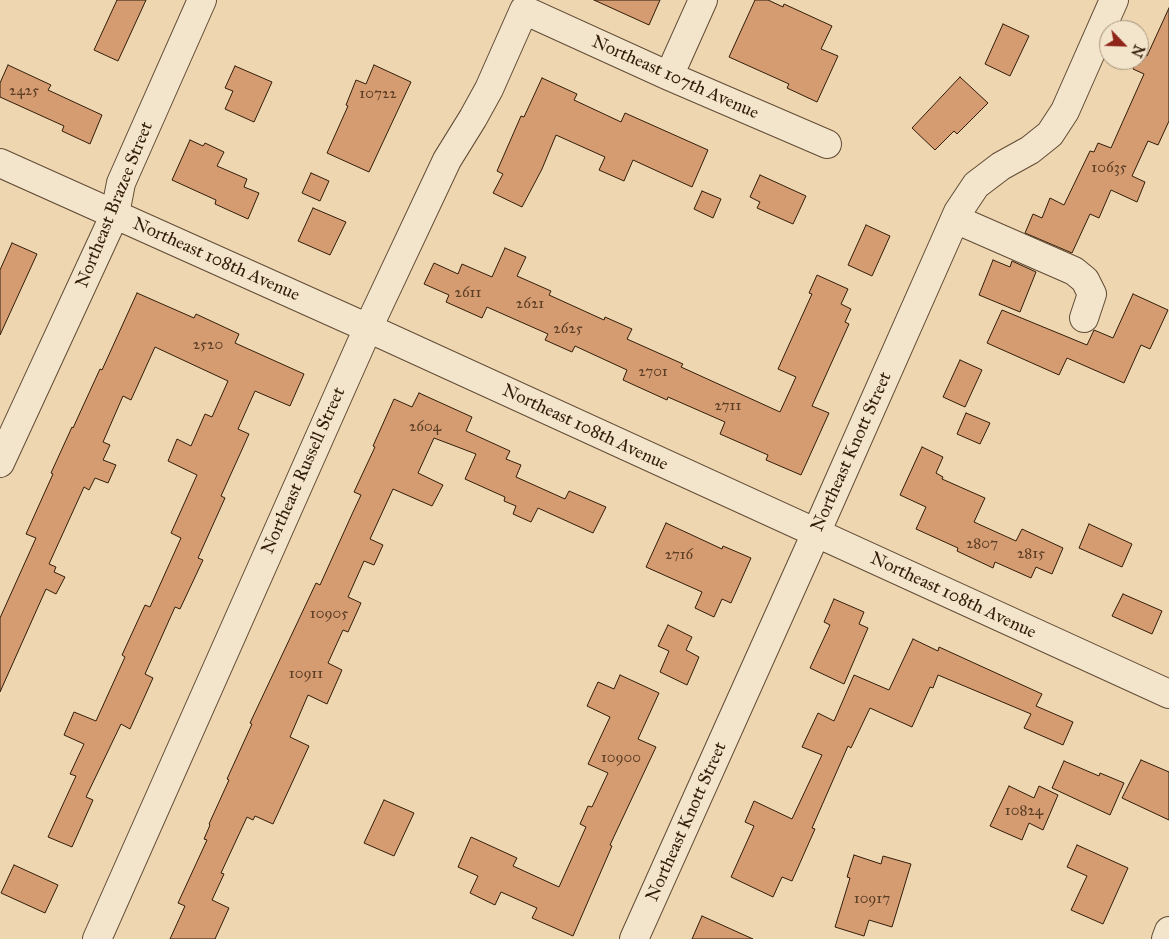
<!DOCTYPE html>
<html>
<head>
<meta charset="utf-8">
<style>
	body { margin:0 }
	#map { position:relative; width:1169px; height:939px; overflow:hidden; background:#edd6b0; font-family:"IM FELL Great Primer",serif }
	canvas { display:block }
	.north { position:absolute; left:1099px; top:20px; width:50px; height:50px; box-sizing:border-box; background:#f3e4cc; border:1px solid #a6947e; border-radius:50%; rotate:114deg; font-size:14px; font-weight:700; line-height:20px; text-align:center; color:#321d0a }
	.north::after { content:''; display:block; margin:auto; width:18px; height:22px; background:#8f2418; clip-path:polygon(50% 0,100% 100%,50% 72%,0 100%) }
</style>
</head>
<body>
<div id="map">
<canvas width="1169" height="939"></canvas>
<div class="north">N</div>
</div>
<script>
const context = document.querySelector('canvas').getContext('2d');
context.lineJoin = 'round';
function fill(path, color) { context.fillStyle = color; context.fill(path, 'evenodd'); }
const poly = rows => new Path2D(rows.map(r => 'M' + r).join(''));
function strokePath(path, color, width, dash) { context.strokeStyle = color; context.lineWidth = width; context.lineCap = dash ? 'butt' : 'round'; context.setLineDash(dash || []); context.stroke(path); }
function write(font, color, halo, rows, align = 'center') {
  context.font = font + ' "IM FELL Great Primer",serif'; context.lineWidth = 5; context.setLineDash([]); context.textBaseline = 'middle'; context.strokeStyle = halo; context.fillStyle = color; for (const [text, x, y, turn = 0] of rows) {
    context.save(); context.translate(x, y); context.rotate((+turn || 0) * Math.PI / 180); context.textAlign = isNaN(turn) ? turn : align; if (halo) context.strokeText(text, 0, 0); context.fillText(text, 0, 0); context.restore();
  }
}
const building = poly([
	[117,0,146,0,118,61,94,50,117,0],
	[594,0,660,0,649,25,594,0],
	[755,0,768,0,783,7,784,4,832,26,821,49,838,56,817,102,787,88,789,84,729,57,755,0],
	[1169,8,1169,121,1158,145,1148,141,1132,176,1145,182,1137,202,1111,190,1099,218,1090,214,1072,253,1025,233,1033,214,1042,218,1050,198,1064,205,1090,151,1094,152,1098,143,1111,148,1144,74,1133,69,1137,60,1139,60,1141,53,1147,56,1169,8],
	[1003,24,1029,36,1010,76,985,64,1003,24],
	[8,65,51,85,48,90,102,115,90,144,62,131,64,126,0,97,0,83,8,65],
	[374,65,411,82,369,172,327,153,348,106,346,105,356,80,366,84,374,65],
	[235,66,272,82,254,122,225,109,233,91,225,88,235,66],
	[960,77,988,103,957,134,954,131,935,150,912,128,960,77],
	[542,78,577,94,574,100,621,122,625,113,708,150,692,187,633,160,624,181,599,170,605,157,556,135,542,169,522,207,493,193,503,174,497,171,521,116,524,117,542,78],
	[190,140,203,146,205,143,224,152,217,166,247,179,244,187,259,193,248,219,215,204,216,200,172,180,190,140],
	[311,173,329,181,320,201,302,193,311,173],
	[760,175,806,196,793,224,757,208,760,202,750,197,760,175],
	[702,191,721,199,713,218,694,209,702,191],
	[313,208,346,222,330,255,298,241,313,208],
	[866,225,890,236,872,276,848,265,866,225],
	[12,243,37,254,0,335,0,270,12,243],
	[505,248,526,257,517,276,551,291,549,295,604,320,605,317,632,329,627,339,683,364,681,367,780,412,796,377,778,369,812,294,809,293,817,275,848,289,841,304,851,309,845,322,849,324,812,406,829,413,801,475,766,460,768,455,720,434,725,422,668,397,667,400,623,380,627,370,575,346,572,352,545,340,548,334,487,307,482,318,446,302,449,295,424,284,434,263,458,274,462,264,492,277,505,248],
	[993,260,1010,267,1012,261,1036,272,1020,312,979,295,993,260],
	[137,293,194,318,196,314,239,334,235,343,304,374,290,406,255,391,238,429,249,434,221,496,225,498,198,558,203,560,180,609,175,607,145,674,153,678,130,729,121,724,86,797,93,800,72,847,48,837,76,776,70,774,84,744,64,735,74,712,96,721,125,657,122,655,145,605,150,607,181,538,171,533,197,475,168,461,177,439,191,446,205,414,212,417,228,381,155,347,131,400,123,396,103,442,110,445,103,460,116,465,108,483,95,478,89,490,84,487,49,564,56,567,54,572,65,577,56,594,46,589,0,692,0,618,36,538,26,534,53,474,51,473,72,427,73,428,100,369,102,370,137,293],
	[1133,294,1168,310,1150,349,1141,345,1124,383,1067,358,1059,375,987,343,1002,310,1087,345,1094,330,1113,338,1133,294],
	[960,360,982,370,965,407,943,397,960,360],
	[419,393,472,417,466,431,510,451,506,459,521,465,516,477,565,499,569,491,606,507,593,533,538,508,531,522,513,514,516,506,504,501,505,497,465,479,476,454,434,438,418,473,443,485,432,506,393,489,370,539,383,545,374,565,364,561,348,597,361,603,348,632,343,630,328,663,342,670,327,704,308,695,290,737,309,746,273,824,255,816,253,820,247,817,221,873,224,874,212,900,229,908,215,939,170,939,185,906,178,903,207,840,204,839,210,825,209,824,229,780,227,779,252,724,250,723,316,583,320,585,353,512,361,495,354,492,375,447,373,446,394,399,412,407,419,393],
	[966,413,990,423,980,444,957,434,966,413],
	[922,447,943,457,936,473,943,477,942,479,985,498,974,522,1016,541,1022,529,1063,548,1052,574,1036,567,1031,578,995,562,993,568,957,551,958,548,916,529,926,507,900,495,922,447],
	[666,523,722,549,723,546,751,558,731,603,722,599,714,617,695,608,702,592,646,567,666,523],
	[1089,524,1132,544,1122,567,1079,548,1089,524],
	[1123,594,1162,611,1152,634,1112,616,1123,594],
	[834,599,864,612,859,624,868,628,844,684,810,668,830,625,824,622,834,599],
	[668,625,692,637,686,650,699,657,687,685,660,672,669,651,658,646,668,625],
	[913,639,938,651,939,647,1042,694,1036,706,1073,722,1063,745,1024,728,1031,714,938,675,933,688,930,687,912,727,870,708,851,748,848,746,812,828,815,829,792,881,782,877,773,897,731,877,754,826,745,822,754,801,792,819,822,755,802,747,818,713,834,721,854,675,889,690,913,639],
	[620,675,659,693,638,739,656,747,610,845,612,846,573,936,532,918,537,908,501,892,495,905,470,893,478,876,458,867,471,837,517,858,513,866,559,887,586,827,580,824,588,806,592,807,608,773,588,764,610,717,587,706,598,682,614,689,620,675],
	[1141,760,1169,772,1169,820,1122,798,1141,760],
	[1064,761,1099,776,1100,773,1124,783,1110,815,1052,788,1064,761],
	[1009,786,1034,798,1039,786,1058,795,1043,830,1029,823,1022,840,990,826,1009,786],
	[384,800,414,813,394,856,364,843,384,800],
	[1077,845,1128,868,1103,924,1071,910,1087,876,1067,867,1077,845],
	[854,855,881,864,883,856,911,864,892,927,869,920,864,936,835,927,850,878,847,877,854,855],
	[14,865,58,885,45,913,1,893,14,865],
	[702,916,753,939,692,939,702,916]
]);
fill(building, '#d59c72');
strokePath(building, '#321d0a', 1);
const minor = poly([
	[669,76,703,0],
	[0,163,368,328,1169,694],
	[955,219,1074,271,1085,280,1092,294,1084,318],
	[0,463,115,214,121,183,202,0],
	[97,939,368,328,447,160,473,118,489,89,524,10,669,76,827,144],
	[634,939,816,533,958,212,976,185,1001,166,1030,150,1050,134,1065,111,1114,0],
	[1166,939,1169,931]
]);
strokePath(minor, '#614b34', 30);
strokePath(minor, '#f3e4cc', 28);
write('15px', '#5b3d24', null, [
	["2425",24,91],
	["10722",378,94],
	["10635",1109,168],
	["2611",468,293],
	["2621",530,304],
	["2625",568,329],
	["2520",208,345],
	["2701",653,372],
	["2711",728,406],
	["2604",425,427],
	["2807",982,544],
	["2815",1031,554],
	["2716",679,555],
	["10905",329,614],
	["10911",306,674],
	["10900",621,758],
	["10824",1024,811],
	["10917",872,899]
]);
write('18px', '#321d0a', '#f3e4cc', [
	["Northeast 107th Avenue",675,78,24],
	["Northeast Brazee Street",115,205,-68],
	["Northeast 108th Avenue",216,260,24],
	["Northeast 108th Avenue",585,428,25],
	["Northeast Knott Street",852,452,-66],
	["Northeast Russell Street",304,471,-66],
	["Northeast 108th Avenue",953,596,25],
	["Northeast Knott Street",687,822,-66]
]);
</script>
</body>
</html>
